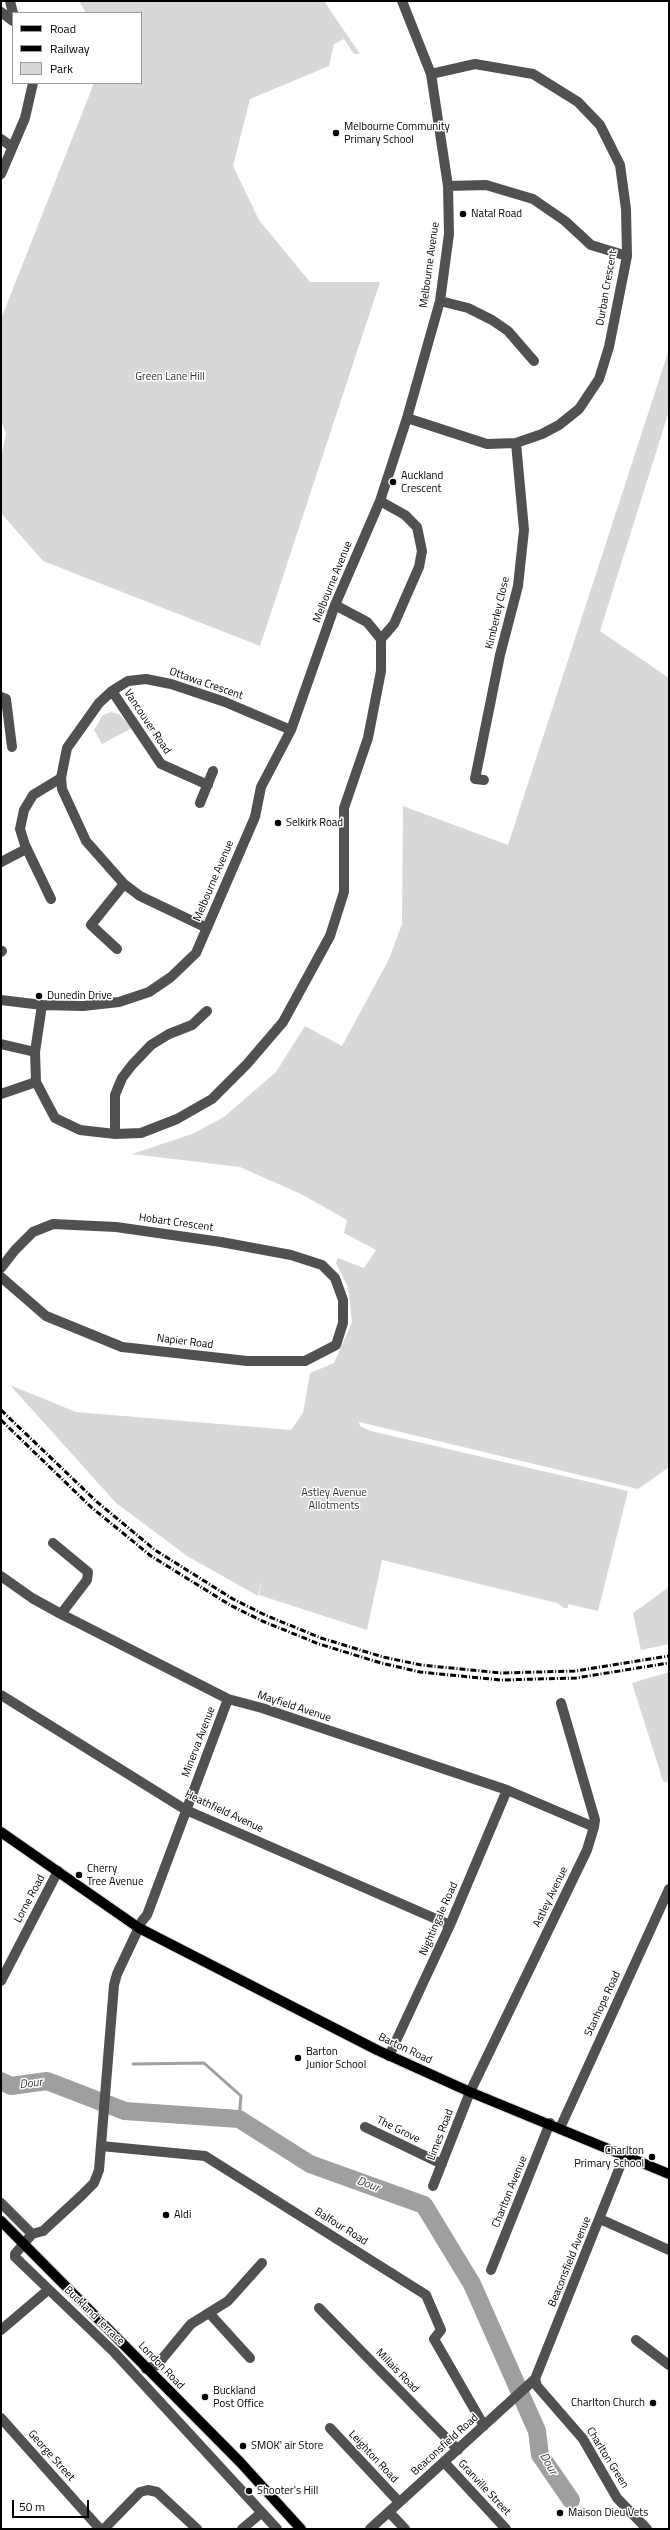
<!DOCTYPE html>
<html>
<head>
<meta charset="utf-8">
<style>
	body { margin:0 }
	#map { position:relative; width:670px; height:2530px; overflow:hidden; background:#fff; font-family:"Titillium Web",sans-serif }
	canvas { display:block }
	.frame { position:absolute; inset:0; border:2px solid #000; pointer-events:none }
	.legend { position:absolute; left:12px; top:12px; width:130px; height:72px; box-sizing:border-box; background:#fff; border:1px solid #999; margin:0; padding:5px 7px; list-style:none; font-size:12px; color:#000 }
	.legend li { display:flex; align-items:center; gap:8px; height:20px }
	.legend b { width:20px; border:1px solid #999 }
	.scale { position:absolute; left:12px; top:2500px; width:77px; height:18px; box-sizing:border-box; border:2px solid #000; border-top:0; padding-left:5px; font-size:12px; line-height:14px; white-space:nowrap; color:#000; -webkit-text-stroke:3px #fff; paint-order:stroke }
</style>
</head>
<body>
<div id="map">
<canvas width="670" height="2530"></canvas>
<div class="frame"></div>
<ul class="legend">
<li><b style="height:5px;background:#000"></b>Road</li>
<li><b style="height:5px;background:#000"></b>Railway</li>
<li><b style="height:11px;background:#d8d8d8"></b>Park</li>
</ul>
<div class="scale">50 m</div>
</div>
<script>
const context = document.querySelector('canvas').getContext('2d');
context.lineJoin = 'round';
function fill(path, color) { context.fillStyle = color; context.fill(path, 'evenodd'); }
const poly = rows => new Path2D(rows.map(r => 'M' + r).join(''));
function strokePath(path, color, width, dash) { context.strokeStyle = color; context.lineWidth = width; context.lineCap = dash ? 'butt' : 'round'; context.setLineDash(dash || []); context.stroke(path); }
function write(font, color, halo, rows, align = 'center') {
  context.font = font + ' "Titillium Web",sans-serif'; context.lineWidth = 3; context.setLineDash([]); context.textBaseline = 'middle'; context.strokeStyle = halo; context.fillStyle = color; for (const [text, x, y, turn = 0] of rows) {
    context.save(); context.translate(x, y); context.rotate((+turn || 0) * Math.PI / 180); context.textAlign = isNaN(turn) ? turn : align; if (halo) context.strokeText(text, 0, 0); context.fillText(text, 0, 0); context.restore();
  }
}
fill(poly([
	[79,1,324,1,360,54,354,54,344,39,334,44,329,66,250,99,233,166,259,220,310,282,380,282,260,646,43,561,1,513,1,458,6,433,1,421,1,319,94,83,141,83,141,13,86,13],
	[669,349,669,411,600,631,669,678,669,1463,668,1468,638,1489,359,1422,360,1426,371,1431,628,1491,598,1611,568,1604,568,1608,564,1608,557,1603,382,1560,367,1630,259,1595,263,1576,258,1596,187,1556,116,1503,10,1385,76,1412,291,1430,303,1413,310,1373,334,1363,352,1322,348,1287,336,1263,338,1258,364,1268,376,1250,344,1233,347,1220,303,1195,240,1167,132,1154,192,1134,224,1117,276,1072,305,1026,342,1046,389,959,402,924,403,806,508,845],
	[111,712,119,714,132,728,102,744,94,730,103,715],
	[669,1587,669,1644,641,1650,633,1613],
	[669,1672,669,1783,663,1781,632,1683]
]), '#d8d8d8');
strokePath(poly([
	[133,2064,204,2063,241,2096,239,2119]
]), '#9f9f9f', 3);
strokePath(poly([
	[1,2081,11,2086,47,2081,125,2111,239,2119,310,2164,424,2205,472,2284,537,2431,540,2455,571,2500]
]), '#9f9f9f', 18);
const major = poly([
	[1,1832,139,1928,377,2050,470,2092,669,2174],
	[1,2221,240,2462,301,2529]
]);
strokePath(major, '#dbdbdb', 12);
strokePath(poly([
	[10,1,13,13],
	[1,12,13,21],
	[1,139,12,147],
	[1,174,25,118,33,83],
	[448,186,486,185,533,199,565,221,591,245,627,256],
	[440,301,468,308,492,320,508,331,534,361],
	[407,418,487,444,516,443,542,434,559,425,579,409,599,379,609,347,627,256,626,209,620,165,600,125,578,102,533,74,475,64,431,74],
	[380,501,405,515,417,527,422,551,419,567,394,624,381,639],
	[112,691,161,764,208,785],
	[1,697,6,699,12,747],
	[484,780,475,779,500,655,518,586,524,530,516,443],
	[200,803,213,771],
	[1,862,26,849],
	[51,899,25,845,20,829,24,810,33,795,61,778],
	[207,928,140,896,124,884,86,841,62,789,61,778,67,748,99,703,112,691,128,681,146,679,171,684,225,702,291,730],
	[117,949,91,925,124,884],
	[1,952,2,951],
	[1,1000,42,1005,83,1006,119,1002,149,992,171,977,196,953,255,817,261,787,291,730,335,605,380,501,407,418,440,301,449,234,448,186,431,74,402,1],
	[42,1005,35,1052,36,1082,55,1118,80,1130,115,1134,141,1133,177,1119,212,1099,247,1064,283,1022,330,936,344,892,344,808,368,738,381,671,381,639,367,622,335,605],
	[1,1044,35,1052],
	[1,1094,36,1082],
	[115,1134,115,1095,122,1078,132,1065,151,1045,169,1034,192,1025,207,1011],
	[1,1268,15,1250,33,1232,53,1224,116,1227,221,1242,291,1255,322,1265,335,1278,343,1300,343,1323,336,1345,305,1361,247,1361,122,1347,46,1316,1,1277],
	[53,1543,88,1572,87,1580,61,1614],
	[1,1576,32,1598,61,1614,228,1699,262,1708,507,1790,594,1827],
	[1,1695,186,1810,450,1925],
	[228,1699,147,1915,142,1921,117,1974,114,1985,99,2170,94,2183,81,2196,43,2231,32,2234,15,2254,15,2257,114,2352,277,2529],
	[1,1981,58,1871],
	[389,2056,450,1925,507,1790],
	[365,2127,442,2164],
	[560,2128,669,1889],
	[101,2146,205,2156,426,2295,441,2330,434,2339,484,2426],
	[433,2186,470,2092,587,1850,594,1827,595,1820,561,1703],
	[1,2203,32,2234],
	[600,2219,669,2250],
	[491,2270,550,2123],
	[319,2308,458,2450],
	[210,2314,250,2358],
	[1,2330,48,2290],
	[636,2340,669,2365],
	[146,2369,157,2365,191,2324,228,2301,262,2263],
	[535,2379,537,2386,583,2439,617,2498,647,2529],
	[1,2418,100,2529],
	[330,2428,399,2502],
	[444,2462,506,2529],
	[389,2512,405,2529],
	[104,2529,140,2492,148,2490,157,2492,197,2529],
	[242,2529,261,2513],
	[370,2529,535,2379,625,2154]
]), '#515151', 10);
strokePath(major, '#000', 10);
strokePath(poly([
	[1,1410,96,1501,155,1550,233,1599,265,1615,321,1638,383,1657,421,1665,501,1673,575,1671,669,1656],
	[1,1420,91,1507,151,1556,230,1605,262,1621,319,1644,381,1663,420,1672,501,1680,576,1678,669,1663]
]), '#000', 3, [6, 2, 1, 2]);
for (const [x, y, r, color] of [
	[336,133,4,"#000"],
	[463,214,4,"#000"],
	[393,482,4,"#000"],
	[278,823,4,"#000"],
	[39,996,4,"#000"],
	[79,1875,4,"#000"],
	[298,2058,4,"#000"],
	[652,2157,4,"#000"],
	[166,2215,4,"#000"],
	[205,2397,4,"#000"],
	[653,2403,4,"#000"],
	[243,2446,4,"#000"],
	[249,2491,4,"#000"],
	[560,2513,4,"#000"]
]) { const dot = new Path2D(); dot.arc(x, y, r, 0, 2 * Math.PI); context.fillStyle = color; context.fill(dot); strokePath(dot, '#fff', 1.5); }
write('11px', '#000', '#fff', [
	["Melbourne Community",344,127],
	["Primary School",344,140],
	["Natal Road",471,214],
	["Auckland",401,476],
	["Crescent",401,489],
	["Selkirk Road",286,823],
	["Dunedin Drive",47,996],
	["Cherry",87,1869],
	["Tree Avenue",87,1882],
	["Barton",306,2052],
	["Junior School",306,2065],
	["Charlton",644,2151,"right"],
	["Primary School",644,2164,"right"],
	["Aldi",174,2215],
	["Buckland",213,2391],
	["Post Office",213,2404],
	["Charlton Church",645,2403,"right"],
	["SMOK' air Store",251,2446],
	["Shooter's Hill",257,2491],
	["Maison Dieu Vets",568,2513]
], 'left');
write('11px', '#000', '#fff', [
	["Melbourne Avenue",430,265,-82],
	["Durban Crescent",607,288,-80],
	["Melbourne Avenue",333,582,-68],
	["Kimberley Close",498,613,-77],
	["Ottawa Crescent",206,684,19],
	["Vancouver Road",147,722,56],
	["Melbourne Avenue",214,881,-67],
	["Hobart Crescent",176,1223,8],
	["Napier Road",185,1342,7],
	["Mayfield Avenue",294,1707,18],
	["Minerva Avenue",199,1742,-69],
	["Heathfield Avenue",224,1812,25],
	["Astley Avenue",551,1897,-64],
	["Lorne Road",30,1899,-62],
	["Nightingale Road",439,1919,-66],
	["Stanhope Road",603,2004,-65],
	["Barton Road",405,2049,25],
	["The Grove",398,2130,26],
	["Limes Road",441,2135,-69],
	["Charlton Avenue",510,2192,-68],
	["Balfour Road",341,2227,32],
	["Beaconsfield Avenue",570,2262,-68],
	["Buckland Terrace",94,2316,44],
	["London Road",161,2366,46],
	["Millais Road",397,2371,46],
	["Beaconsfield Road",445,2445,-42],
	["George Street",51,2456,48],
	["Leighton Road",373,2457,47],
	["Charlton Green",607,2458,58],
	["Granville Street",484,2488,47]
]);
write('11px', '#2f2f2f', '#fff', [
	["Green Lane Hill",170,377],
	["Astley Avenue",334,1493],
	["Allotments",334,1506]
]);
write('italic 12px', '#404040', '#fff', [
	["Dour",31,2084,-7],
	["Dour",368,2185,20],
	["Dour",548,2464,60]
]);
</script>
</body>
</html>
